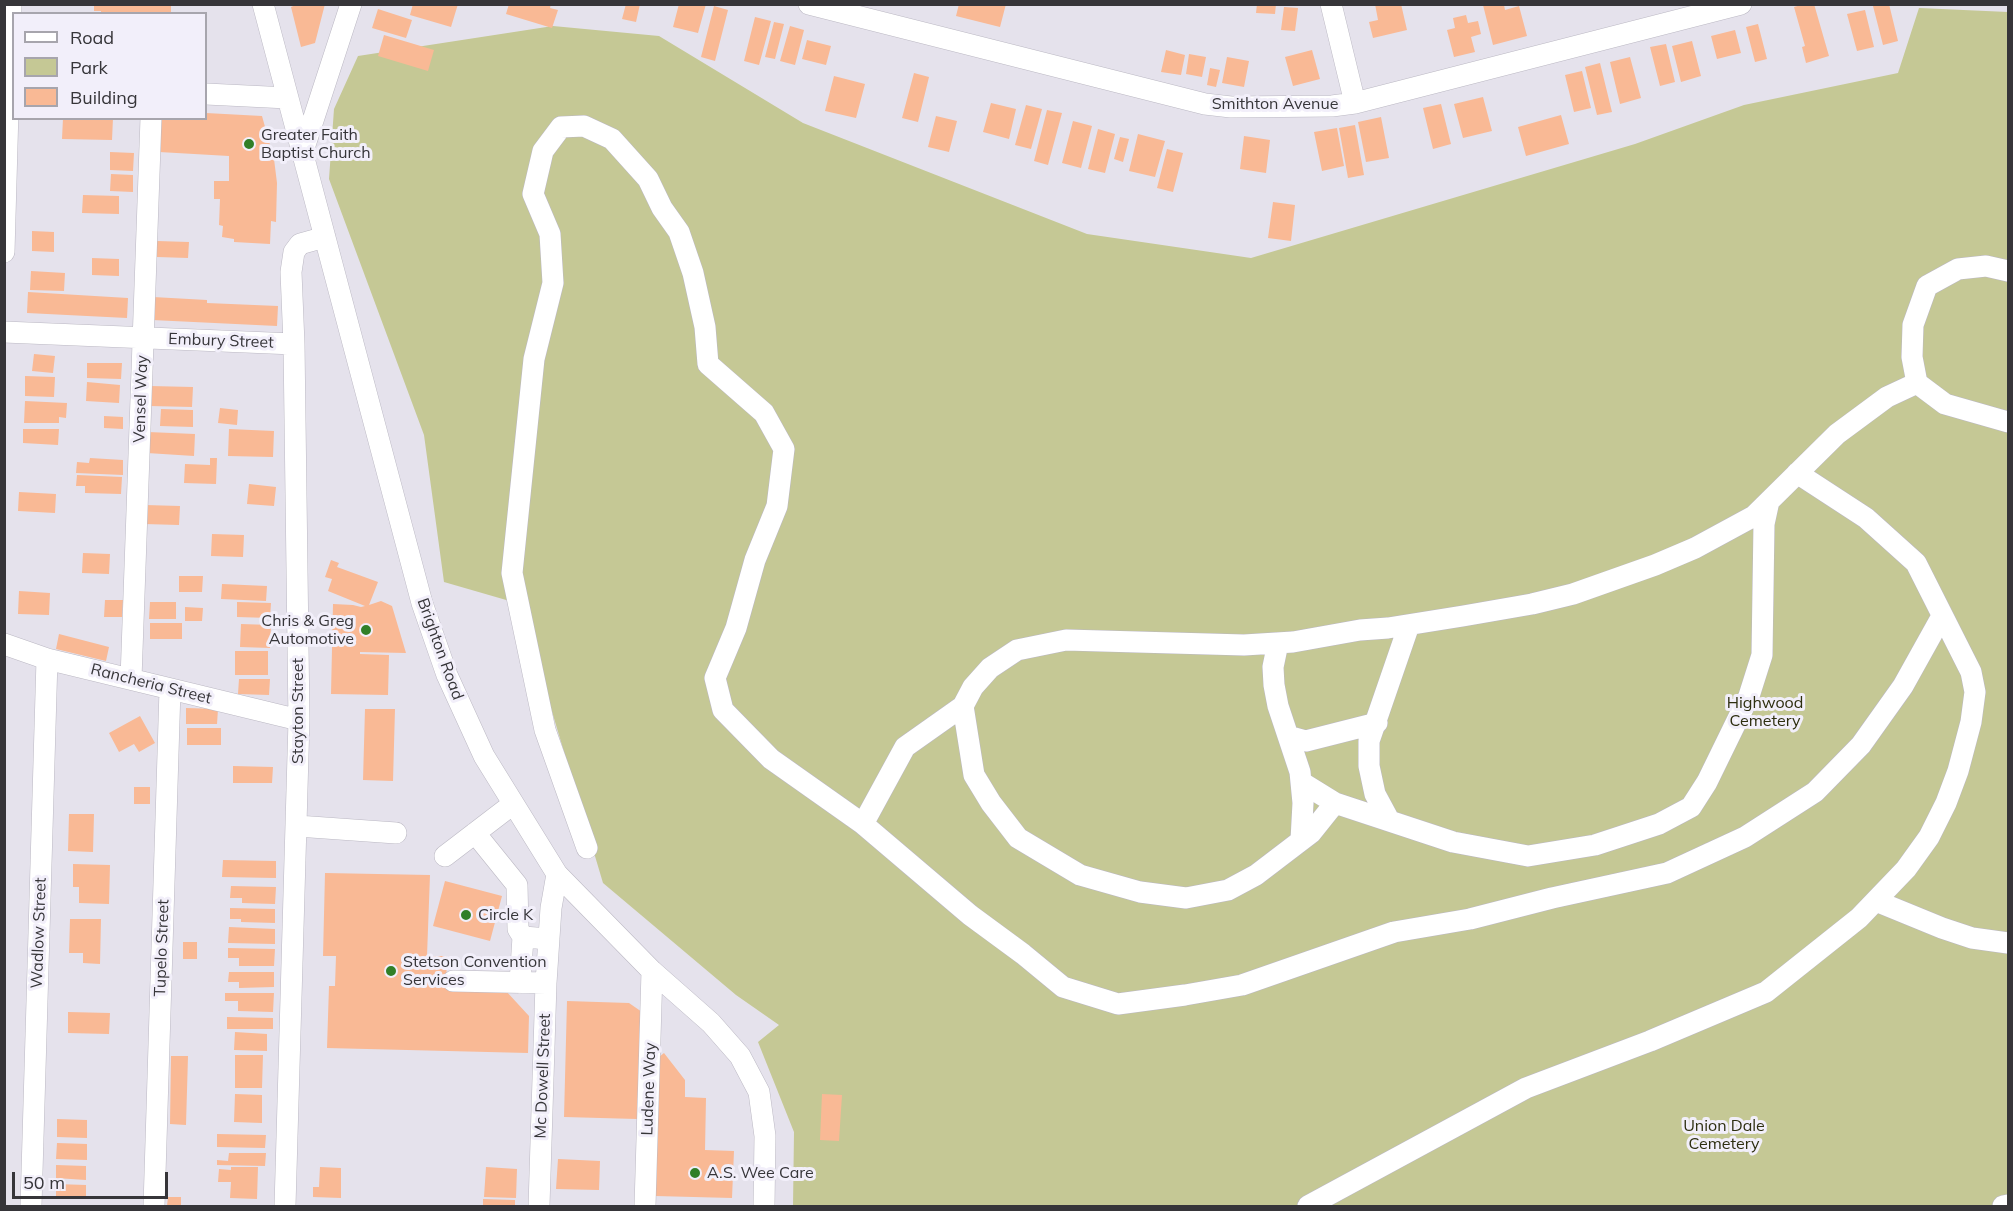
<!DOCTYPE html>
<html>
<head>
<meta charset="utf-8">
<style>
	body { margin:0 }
	#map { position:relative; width:2013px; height:1211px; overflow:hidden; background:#e5e2ec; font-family:Mulish,sans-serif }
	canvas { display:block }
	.frame { position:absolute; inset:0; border:6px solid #363539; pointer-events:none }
	.legend { position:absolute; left:12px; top:12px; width:195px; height:108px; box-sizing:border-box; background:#f2effa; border:2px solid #a7a5ad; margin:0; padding:8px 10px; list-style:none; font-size:18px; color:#363539 }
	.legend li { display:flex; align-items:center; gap:12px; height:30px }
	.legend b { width:30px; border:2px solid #a7a5ad }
	.scale { position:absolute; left:12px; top:1172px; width:156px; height:27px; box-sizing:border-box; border:3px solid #363539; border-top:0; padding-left:8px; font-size:18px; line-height:21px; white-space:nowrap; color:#363539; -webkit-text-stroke:4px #f2effa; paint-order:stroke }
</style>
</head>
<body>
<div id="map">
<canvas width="2013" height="1211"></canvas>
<div class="frame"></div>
<ul class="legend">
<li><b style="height:8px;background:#fff"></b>Road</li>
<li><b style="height:16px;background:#c5c895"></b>Park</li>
<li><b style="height:16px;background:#f9b995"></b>Building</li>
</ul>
<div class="scale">50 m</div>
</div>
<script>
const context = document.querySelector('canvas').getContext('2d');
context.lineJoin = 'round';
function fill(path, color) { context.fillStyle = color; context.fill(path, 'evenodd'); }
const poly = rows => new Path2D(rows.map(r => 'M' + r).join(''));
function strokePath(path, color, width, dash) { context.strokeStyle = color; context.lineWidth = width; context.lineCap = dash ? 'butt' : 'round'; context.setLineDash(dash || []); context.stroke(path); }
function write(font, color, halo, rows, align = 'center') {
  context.font = font + ' Mulish,sans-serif'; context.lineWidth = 6; context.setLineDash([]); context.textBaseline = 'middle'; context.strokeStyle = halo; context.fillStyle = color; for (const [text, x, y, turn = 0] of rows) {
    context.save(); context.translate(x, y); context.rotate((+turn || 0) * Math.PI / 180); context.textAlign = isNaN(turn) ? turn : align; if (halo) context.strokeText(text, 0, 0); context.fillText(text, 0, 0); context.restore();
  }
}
fill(poly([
	[1919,8,2008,12,2008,1206,793,1206,794,1132,758,1042,779,1025,736,995,603,883,520,604,444,582,424,435,329,179,334,109,358,56,553,26,659,36,803,123,1087,234,1251,258,1635,144,1744,105,1898,73]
]), '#c5c895');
fill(poly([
	[94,4,171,4,171,14,101,14,101,11,94,11],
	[298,4,325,4,315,43,301,47,291,7],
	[413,4,458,4,451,27,410,15],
	[509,4,551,4,550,8,558,10,552,28,506,14],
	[626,4,640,4,636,22,622,19],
	[679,4,706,4,698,33,673,27],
	[959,4,1006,4,1000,27,956,16],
	[1257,4,1276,4,1275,14,1256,13],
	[1375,4,1401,4,1407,30,1373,38,1369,22,1378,20],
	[1804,4,1814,4,1829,56,1806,63,1802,47,1805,46,1794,7],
	[1877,4,1889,4,1898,41,1883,45,1873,6],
	[1483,5,1504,5,1505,10,1519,6,1527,36,1493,45],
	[714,6,728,10,715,61,701,57],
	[1284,7,1298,8,1295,31,1281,30],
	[378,9,412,20,406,38,372,28],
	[1865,10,1874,47,1857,51,1847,14],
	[1466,15,1468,23,1478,21,1481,34,1471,37,1475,52,1454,57,1447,30,1455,28,1453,18],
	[755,17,771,21,759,65,744,61],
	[774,22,784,24,775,59,765,57],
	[1758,24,1767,59,1755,62,1746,27],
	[790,26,804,30,795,65,780,61],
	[1735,30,1741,53,1717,59,1711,36],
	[384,35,434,50,428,71,378,56],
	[807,40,831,46,826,65,802,59],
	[1692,41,1701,76,1681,82,1672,46],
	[1666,44,1675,82,1660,86,1650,47],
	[1166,50,1185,55,1181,75,1161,72],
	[1312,50,1320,79,1293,86,1285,57],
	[1189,54,1206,57,1202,77,1186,74],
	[1227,57,1249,61,1244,87,1222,83],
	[1630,57,1641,98,1620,104,1610,62],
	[1600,63,1612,112,1597,115,1585,67],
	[1210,68,1220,70,1216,87,1207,85],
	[1582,71,1591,108,1574,112,1565,75],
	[914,73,929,77,918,122,902,118],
	[834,76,865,84,856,118,825,111],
	[1483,97,1492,131,1463,138,1454,104],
	[991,103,1016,109,1009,139,983,132],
	[1441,104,1451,144,1433,149,1423,108],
	[1026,105,1042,109,1031,149,1015,145],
	[1047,110,1062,113,1048,165,1034,161],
	[206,113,262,116,274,159,277,183,276,222,271,221,270,244,234,242,234,239,222,237,223,226,219,225,220,199,214,199,214,181,229,181,229,156,159,152,160,118,206,118],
	[1561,115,1569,144,1526,156,1518,127],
	[936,116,957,121,949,152,928,147],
	[1381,117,1389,158,1366,162,1358,122],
	[63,118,113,118,112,140,62,139],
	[1073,121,1092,126,1081,168,1062,163],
	[1355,125,1364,175,1348,178,1339,128],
	[1337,128,1344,166,1322,171,1314,132],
	[1098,129,1115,134,1105,173,1088,169],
	[1138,134,1165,141,1155,177,1129,171],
	[1244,136,1270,140,1266,173,1240,169],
	[1120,137,1129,139,1123,162,1114,159],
	[1167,149,1183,153,1173,192,1157,188],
	[110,152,134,153,133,171,110,170],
	[111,174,133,175,133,192,110,191],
	[83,195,119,196,119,214,82,213],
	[1273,202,1295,205,1291,241,1268,238],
	[32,231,54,232,54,252,32,251],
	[157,241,189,242,188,258,157,257],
	[92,258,119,259,119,276,92,275],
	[31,271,65,273,64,291,30,290],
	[28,292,128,298,127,318,27,313],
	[153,297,207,300,207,303,278,306,277,326,152,320],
	[34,354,55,356,53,373,32,371],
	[87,363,122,363,121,379,87,378],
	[25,376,55,377,54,397,25,396],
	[87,382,120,385,119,403,86,401],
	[150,386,193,387,192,407,150,406],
	[25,401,67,403,66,418,59,417,59,423,24,423],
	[220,408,238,410,237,425,218,423],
	[161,409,193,410,193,427,160,426],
	[104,416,123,417,123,429,104,428],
	[23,429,59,429,58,445,23,443],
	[229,429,274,431,273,457,228,456],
	[148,432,195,434,194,456,147,453],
	[90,458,123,460,123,475,76,473,77,462,89,463],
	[210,458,217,458,216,484,184,483,185,464,210,465],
	[77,475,122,477,121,494,85,493,85,486,76,486],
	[249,484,276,487,274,506,247,504],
	[19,492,56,494,55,513,18,511],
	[145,505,180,506,179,525,144,524],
	[212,534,244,535,243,557,211,556],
	[83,553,110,554,109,574,82,573],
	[331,560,339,563,337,567,378,582,369,605,381,601,392,606,406,653,360,652,360,654,389,655,388,695,331,694,333,604,353,605,361,607,365,606,328,591,332,579,325,577],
	[179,576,203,576,202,592,179,592],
	[222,584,267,586,266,601,221,599],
	[19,591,50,593,49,615,18,614],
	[105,600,123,600,122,617,104,617],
	[150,602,176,602,176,619,149,619],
	[237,602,271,603,270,618,237,617],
	[185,607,203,608,202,621,185,621],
	[150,623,182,623,182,639,150,639],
	[241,624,271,625,270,648,240,647],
	[59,634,109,647,106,661,56,649],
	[235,651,268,651,268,675,235,675],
	[239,679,270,679,269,695,238,694],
	[186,708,218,709,217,724,186,724],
	[365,709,395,709,393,781,363,780],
	[140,716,155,743,139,752,134,744,119,752,109,733],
	[187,728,221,728,221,745,187,745],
	[233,766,273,767,272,783,233,783],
	[134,787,150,787,150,804,134,804],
	[69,814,94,814,93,852,68,851],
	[223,860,276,861,276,878,222,877],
	[73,864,110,865,109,904,79,903,79,887,73,887],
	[325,873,430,875,427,956,447,956,446,989,506,991,529,1016,528,1053,327,1048,329,986,335,986,336,956,323,956],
	[445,881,502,896,490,941,433,926],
	[231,886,276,887,275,904,242,903,242,898,230,898],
	[230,908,275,909,275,923,241,922,241,919,230,919],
	[70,919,101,919,100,964,83,963,83,953,69,953],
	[229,927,275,929,275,944,228,943],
	[183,942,197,942,197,959,183,959],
	[228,948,275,949,274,966,239,966,239,958,228,958],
	[229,972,274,972,274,987,239,988,239,982,228,982],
	[225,993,274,993,273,1012,238,1011,238,1001,225,1001],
	[567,1001,629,1003,642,1012,637,1119,564,1117],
	[68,1012,110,1013,109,1034,68,1033],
	[227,1017,273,1018,273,1029,227,1029],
	[235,1032,267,1034,267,1051,234,1050],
	[664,1053,685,1080,685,1097,706,1098,705,1150,734,1151,732,1198,655,1196,659,1057],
	[235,1055,263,1055,262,1088,235,1088],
	[171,1056,188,1056,186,1125,170,1124],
	[235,1094,262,1095,262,1123,234,1122],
	[822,1094,842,1095,839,1141,820,1140],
	[57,1119,87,1120,87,1138,57,1137],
	[217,1134,266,1135,265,1148,217,1147],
	[57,1143,87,1144,87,1160,56,1159],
	[229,1153,266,1153,265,1166,217,1165,217,1160,228,1161],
	[558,1159,600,1161,599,1190,556,1189],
	[56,1165,86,1166,86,1180,56,1178],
	[231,1167,258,1167,257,1199,230,1198,231,1182,218,1182,219,1169,231,1170],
	[320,1167,341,1168,341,1198,313,1197,313,1187,319,1187],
	[486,1167,517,1169,516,1198,484,1197],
	[56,1184,86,1185,86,1199,56,1198],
	[168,1197,181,1197,181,1206,167,1206],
	[483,1199,515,1200,515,1206,483,1206]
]), '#f9b995');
const minor = poly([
	[263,4,422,603,447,675,484,756,557,874,652,971,711,1023,740,1056,759,1092,765,1136,764,1206],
	[809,4,1205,104,1231,107,1332,106,1355,103,1741,4],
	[1331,4,1355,103],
	[206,94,288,98],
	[303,151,351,4],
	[4,252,11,4],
	[2008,271,1986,266,1958,269,1927,286,1913,325,1912,357,1917,383,1945,404,2008,422],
	[4,332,294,344],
	[1278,643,1273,667,1274,685,1278,706,1300,772,1303,803,1301,840],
	[4,644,47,659,299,720],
	[131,679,151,118],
	[963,706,905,747,863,824,970,915,1023,954,1063,987,1118,1004,1185,995,1242,985,1394,932,1470,919,1552,898,1667,873,1745,837,1815,792,1861,745,1903,686,1942,616],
	[1288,736,1306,741,1377,723],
	[1301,782,1335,803,1453,842,1528,856,1595,845,1659,824,1691,807,1707,782,1749,696,1762,655,1764,524,1769,501],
	[1335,803,1311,833,1256,875,1228,890,1186,898,1140,892,1080,875,1018,838,991,803,974,775,963,706,973,687,990,668,1017,650,1066,640,1244,645,1293,642,1360,630,1388,628,1463,616,1532,604,1573,594,1655,565,1695,548,1754,516,1837,434,1887,397,1917,383],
	[1389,820,1375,794,1369,766,1369,741,1409,625],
	[297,826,396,833],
	[475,833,517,885,518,929,523,937,549,939],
	[587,848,545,730,512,573,534,359,553,283,550,234,533,194,543,151,561,127,584,126,612,139,648,179,662,208,679,232,693,273,705,327,708,364,764,413,784,449,777,506,755,560,736,628,715,678,723,710,771,759,863,824],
	[445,856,513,804],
	[1876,901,1942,928,1972,938,2008,943],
	[453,981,546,983],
	[520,983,523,937],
	[31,1206,47,659],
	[154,1206,170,689],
	[285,1206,299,720,294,344,291,272,294,252,300,244,325,237],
	[539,1206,546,983,551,908,557,874],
	[645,1206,652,971],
	[1308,1206,1526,1088,1650,1041,1766,992,1859,918,1906,869,1929,837,1946,803,1958,771,1971,722,1975,692,1971,672,1916,563,1866,518,1797,473],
	[2003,1206,2008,1205]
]);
strokePath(minor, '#bbb8c3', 22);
strokePath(minor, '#fff', 21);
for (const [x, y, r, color] of [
	[249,144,6,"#317f28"],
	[366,630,6,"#317f28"],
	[466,915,6,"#317f28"],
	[391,971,6,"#317f28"],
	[695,1173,6,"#317f28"]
]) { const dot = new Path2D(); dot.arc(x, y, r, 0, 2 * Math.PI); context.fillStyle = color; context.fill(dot); strokePath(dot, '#f2effa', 2); }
write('16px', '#363539', '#f2effa', [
	["Smithton Avenue",1275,104],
	["Embury Street",221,341,2],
	["Vensel Way",141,399,-88],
	["Brighton Road",440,649,70],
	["Rancheria Street",151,684,14],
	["Stayton Street",298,711,-90],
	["Wadlow Street",39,933,-88],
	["Tupelo Street",162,948,-88],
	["Mc Dowell Street",543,1076,-88],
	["Ludene Way",649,1089,-88]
]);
write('16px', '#363539', '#f2effa', [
	["Greater Faith",261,135],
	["Baptist Church",261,153],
	["Chris & Greg",354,621,"right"],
	["Automotive",354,639,"right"],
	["Circle K",478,915],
	["Stetson Convention",403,962],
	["Services",403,980],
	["A.S. Wee Care",707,1173]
], 'left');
write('16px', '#2d2e0f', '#f2effa', [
	["Highwood",1765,703],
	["Cemetery",1765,721],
	["Union Dale",1724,1126],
	["Cemetery",1724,1144]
]);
</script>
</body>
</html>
